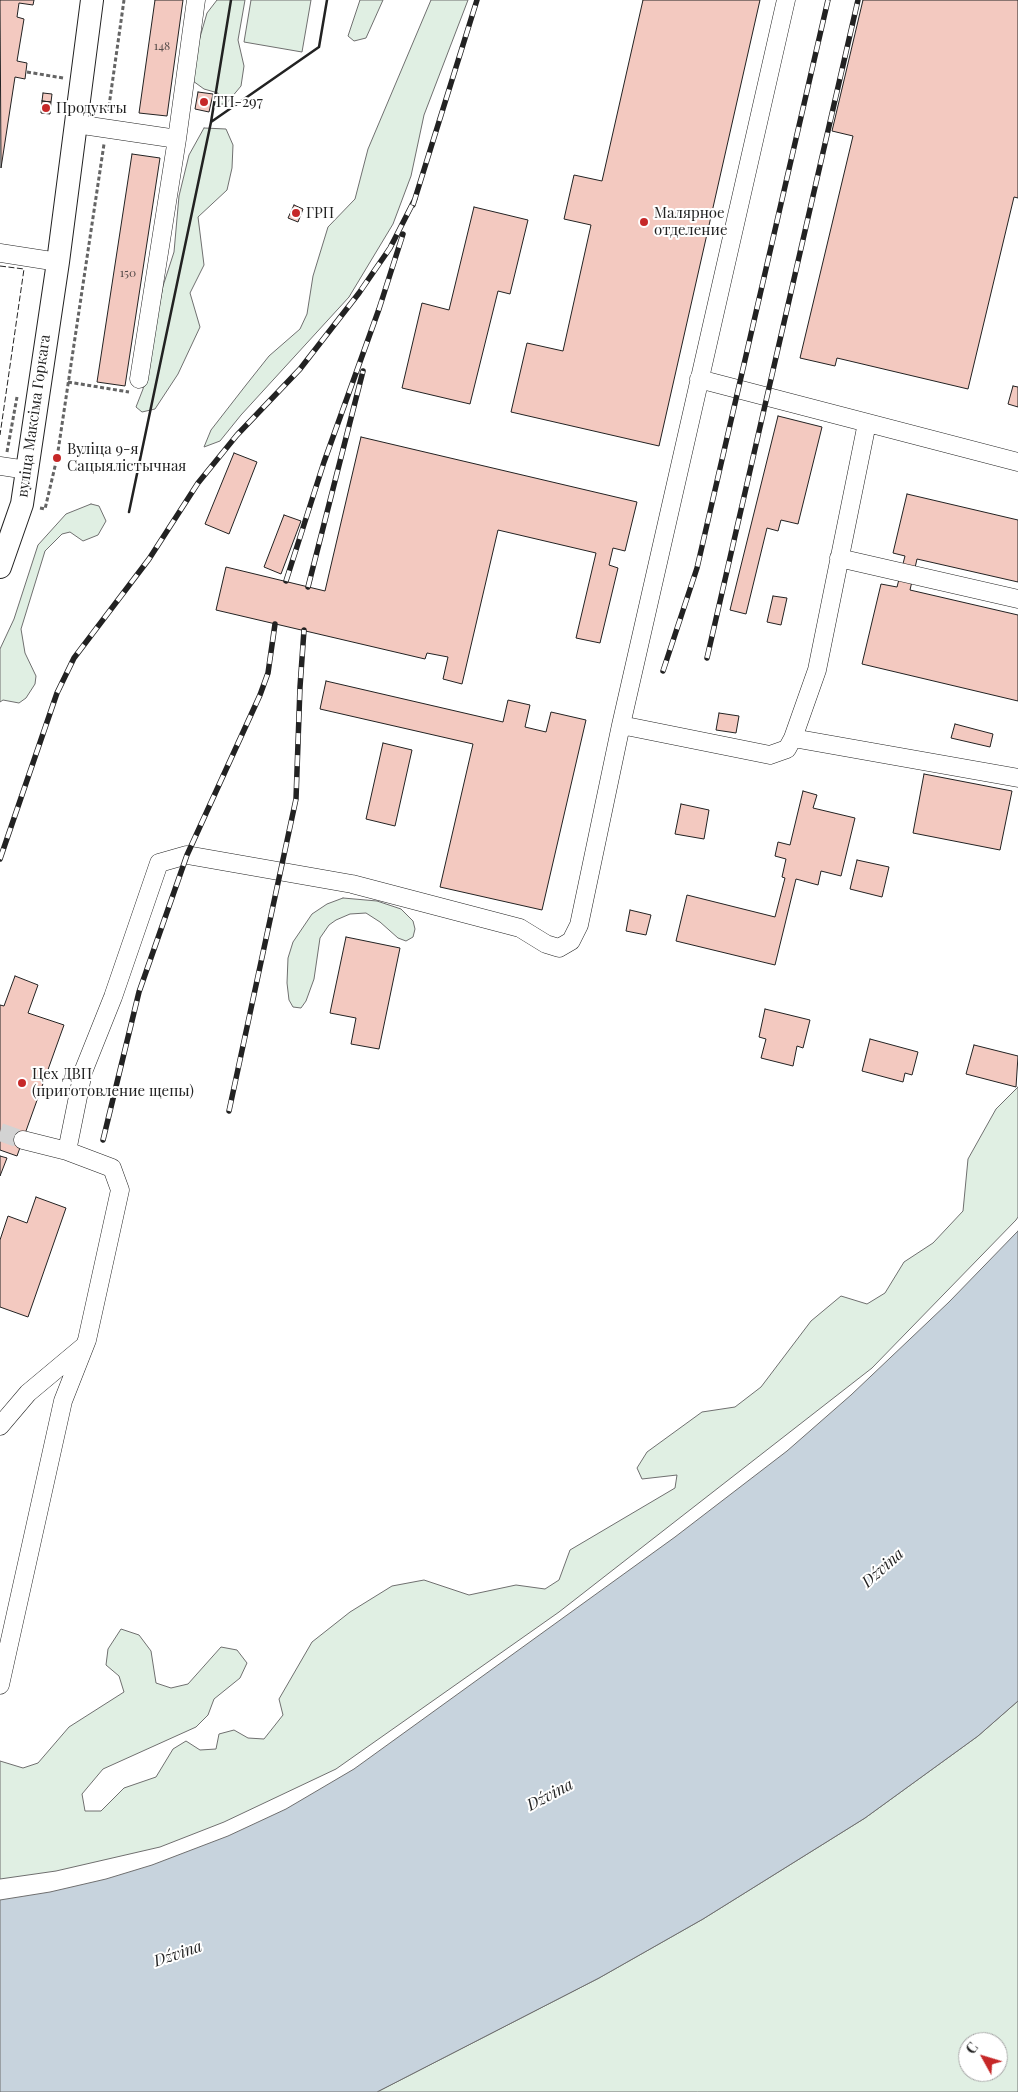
<!DOCTYPE html>
<html>
<head>
<meta charset="utf-8">
<style>
	body { margin:0 }
	#map { position:relative; width:1018px; height:2092px; overflow:hidden; background:#fff; font-family:"Playfair Display",serif }
	canvas { display:block }
	.north { position:absolute; left:958px; top:2032px; width:50px; height:50px; box-sizing:border-box; background:#fff; border:1px solid #a7a7a7; border-radius:50%; rotate:309deg; font-size:14px; font-weight:700; line-height:20px; text-align:center; color:#222 }
	.north::after { content:''; display:block; margin:auto; width:18px; height:22px; background:#c62828; clip-path:polygon(50% 0,100% 100%,50% 72%,0 100%) }
</style>
</head>
<body>
<div id="map">
<canvas width="1018" height="2092"></canvas>
<div class="north">С</div>
</div>
<script>
const context = document.querySelector('canvas').getContext('2d');
context.lineJoin = 'round';
function fill(path, color) { context.fillStyle = color; context.fill(path, 'evenodd'); }
const poly = rows => new Path2D(rows.map(r => 'M' + r).join(''));
function strokePath(path, color, width, dash) { context.strokeStyle = color; context.lineWidth = width; context.lineCap = dash ? 'butt' : 'round'; context.setLineDash(dash || []); context.stroke(path); }
function write(font, color, halo, rows, align = 'center') {
  context.font = font + ' "Playfair Display",serif'; context.lineWidth = 4; context.setLineDash([]); context.textBaseline = 'middle'; context.strokeStyle = halo; context.fillStyle = color; for (const [text, x, y, turn = 0] of rows) {
    context.save(); context.translate(x, y); context.rotate((+turn || 0) * Math.PI / 180); context.textAlign = isNaN(turn) ? turn : align; if (halo) context.strokeText(text, 0, 0); context.fillText(text, 0, 0); context.restore();
  }
}
const green = poly([
	[217,0,245,0,238,40,244,66,241,86,226,104,217,104,218,93,204,89,193,81,194,58,207,13,217,0],
	[251,0,311,0,302,52,244,42,251,0],
	[360,0,383,0,366,38,354,41,348,36,360,0],
	[431,0,468,0,424,115,411,176,393,224,349,297,241,415,220,441,204,447,211,430,246,385,269,356,300,329,307,314,313,276,328,227,355,199,368,149,431,0],
	[204,128,226,129,233,145,232,168,227,190,198,217,204,265,190,293,200,327,178,374,155,409,142,412,136,407,143,389,163,286,174,252,179,196,189,155,204,128],
	[91,504,99,506,106,521,98,535,83,541,70,532,62,534,45,551,21,629,25,653,36,676,35,684,26,698,19,703,3,700,0,702,0,649,14,619,38,545,66,514,91,504],
	[343,898,377,901,401,909,413,921,415,929,413,937,406,941,398,938,380,922,366,913,350,914,336,920,329,925,320,938,314,979,306,1001,301,1008,293,1007,289,1000,287,983,288,958,293,942,312,914,327,904,343,898],
	[1018,1087,1018,1217,1016,1220,872,1368,559,1612,336,1769,224,1822,160,1847,56,1871,0,1879,0,1761,23,1768,38,1763,69,1727,124,1692,119,1676,106,1665,108,1649,121,1629,139,1635,151,1651,156,1683,171,1688,188,1684,221,1647,237,1650,247,1663,240,1678,214,1699,208,1715,196,1727,103,1769,82,1794,85,1811,101,1811,124,1788,156,1777,173,1749,186,1741,200,1750,216,1749,219,1734,234,1730,248,1738,264,1739,283,1715,279,1699,312,1642,350,1612,392,1586,424,1580,469,1595,516,1585,545,1589,559,1580,570,1550,675,1488,677,1475,642,1479,637,1468,647,1452,702,1412,735,1407,761,1387,811,1321,841,1296,867,1304,885,1293,904,1262,933,1243,963,1211,968,1159,996,1109,1018,1087],
	[1018,1701,1018,2092,377,2092,599,1978,703,1919,865,1818,978,1736,1018,1701],
	[968,2042,998,2042,998,2072,968,2072,968,2042]
]);
fill(green, '#e0efe3');
strokePath(green, '#6f6f6f', 1);
const water = poly([
	[1018,1231,1018,1701,978,1736,865,1818,703,1919,599,1978,377,2092,0,2092,0,1900,50,1892,106,1879,152,1865,228,1836,286,1809,354,1769,675,1537,787,1451,851,1395,949,1302,1018,1231]
]);
fill(water, '#c7d3dd');
strokePath(water, '#6f6f6f', 1);
const building = poly([
	[0,0,34,0,33,5,19,3,17,17,24,19,17,61,27,63,25,79,15,77,1,168,0,0],
	[155,0,183,0,167,116,139,113,155,0],
	[643,0,760,0,659,446,511,412,527,343,563,351,591,225,564,219,574,175,602,181,643,0],
	[863,0,1018,0,1018,198,1014,197,968,389,837,358,835,366,800,358,853,136,832,131,863,0],
	[198,92,213,94,209,112,195,109,198,92],
	[43,93,52,94,51,102,42,101,43,93],
	[42,101,51,102,50,114,41,113,42,101],
	[132,154,160,158,125,386,97,382,132,154],
	[294,205,303,209,298,222,288,218,294,205],
	[474,207,528,220,510,294,498,291,470,404,402,388,422,303,449,310,474,207],
	[1013,386,1018,387,1018,407,1008,404,1013,386],
	[778,416,822,427,798,524,781,520,778,531,767,528,746,614,730,610,778,416],
	[361,437,637,502,625,551,613,548,609,565,618,568,600,643,576,638,596,553,498,530,462,684,443,679,448,657,427,653,425,659,216,610,226,567,325,591,361,437],
	[234,453,257,462,229,534,205,524,234,453],
	[907,494,1018,520,1018,582,917,559,910,590,1018,615,1018,701,862,664,881,584,897,587,905,556,893,553,907,494],
	[284,515,301,521,281,574,264,567,284,515],
	[773,596,787,598,781,625,767,622,773,596],
	[326,681,503,722,508,700,530,705,525,727,546,732,551,712,586,720,542,910,440,887,473,744,320,709,326,681],
	[719,713,739,716,736,733,716,730,719,713],
	[955,724,993,734,990,747,951,738,955,724],
	[383,743,412,750,395,826,366,819,383,743],
	[924,774,1012,791,1000,850,913,833,924,774],
	[803,791,817,795,813,808,855,818,841,876,821,871,818,885,796,879,775,965,676,941,687,895,775,917,785,878,782,877,786,859,775,856,778,842,790,845,803,791],
	[681,804,709,810,704,839,675,834,681,804],
	[857,860,889,867,882,897,850,889,857,860],
	[630,910,651,915,646,935,626,931,630,910],
	[346,937,400,948,379,1049,351,1044,356,1018,330,1013,346,937],
	[15,976,38,985,28,1013,64,1025,17,1156,0,1150,0,1005,4,1006,15,976],
	[765,1009,810,1020,803,1048,797,1046,793,1066,761,1058,766,1039,759,1037,765,1009],
	[870,1039,918,1052,912,1075,905,1073,903,1082,862,1071,870,1039],
	[974,1045,1018,1056,1016,1087,966,1074,974,1045],
	[0,1156,7,1158,0,1176,0,1156],
	[36,1197,66,1208,28,1317,0,1307,0,1240,8,1216,27,1223,36,1197]
]);
fill(building, '#f3c9c0');
strokePath(building, '#222', 1);
strokePath(poly([
	[0,1132,23,1140]
]), '#d3d3d3', 18, [18, 9]);
const minor = poly([
	[76,124,177,139],
	[0,253,58,262],
	[139,379,177,139,196,0],
	[699,379,1018,462],
	[0,466,27,470],
	[839,558,1018,599],
	[621,725,770,755,787,749,793,738,817,670,867,423],
	[793,738,1018,778],
	[23,1140,67,1151,83,1072,113,997,159,863,187,855,352,884,520,928,546,944,559,948,571,941,579,925,621,725,786,0],
	[0,1426,28,1393,83,1347],
	[0,1685,63,1401,87,1340,120,1190,112,1168,67,1151]
]);
const major = poly([
	[0,567,22,504,58,262,92,0]
]);
strokePath(minor, '#222', 19);
strokePath(major, '#222', 24);
strokePath(poly([
	[27,72,63,78],
	[108,113,124,0],
	[68,382,129,392],
	[7,452,17,397],
	[40,508,45,509,57,458,104,144]
]), '#646464', 3, [4, 2.5]);
strokePath(minor, '#fff', 18);
strokePath(major, '#fff', 22);
const rail = poly([
	[413,205,477,0],
	[286,581,324,462,379,309,403,234],
	[308,587,363,371],
	[707,658,858,0],
	[663,671,697,568,828,0],
	[0,859,57,693,74,658,149,559,198,483,237,435,300,369,359,293,390,248,415,199],
	[229,1111,296,799,300,687,304,630],
	[103,1140,139,992,187,855,260,695,268,673,275,624]
]);
strokePath(rail, '#222', 5.5);
strokePath(rail, '#fff', 4, [11]);
strokePath(poly([
	[0,266,24,269,0,435]
]), '#222', 1, [6, 2.5]);
strokePath(poly([
	[211,122,231,0],
	[129,512,211,122,319,47,327,0]
]), '#222', 2.5);
for (const [x, y, r, color] of [
	[204,102,5,"#c62828"],
	[46,108,5,"#c62828"],
	[296,213,5,"#c62828"],
	[644,222,5,"#c62828"],
	[57,458,5,"#c62828"],
	[22,1083,5,"#c62828"]
]) { const dot = new Path2D(); dot.arc(x, y, r, 0, 2 * Math.PI); context.fillStyle = color; context.fill(dot); strokePath(dot, '#fff', 2); }
write('12px', '#564c4a', null, [
	["148",162,46],
	["150",128,273]
]);
write('15px', '#222', '#fff', [
	["ТП-297",214,102],
	["Продукты",56,108],
	["ГРП",306,213],
	["Малярное",654,213],
	["отделение",654,230],
	["Вуліца 9-я",67,449],
	["Сацыялістычная",67,466],
	["Цех ДВП",32,1074],
	["(приготовление щепы)",32,1091]
], 'left');
write('15px', '#222', '#fff', [
	["вуліца Максіма Горкага",34,416,-82]
]);
write('italic 16px', '#222', '#fff', [
	["Dźvina",883,1568,-42],
	["Dźvina",550,1795,-28],
	["Dźvina",178,1954,-19]
]);
</script>
</body>
</html>
